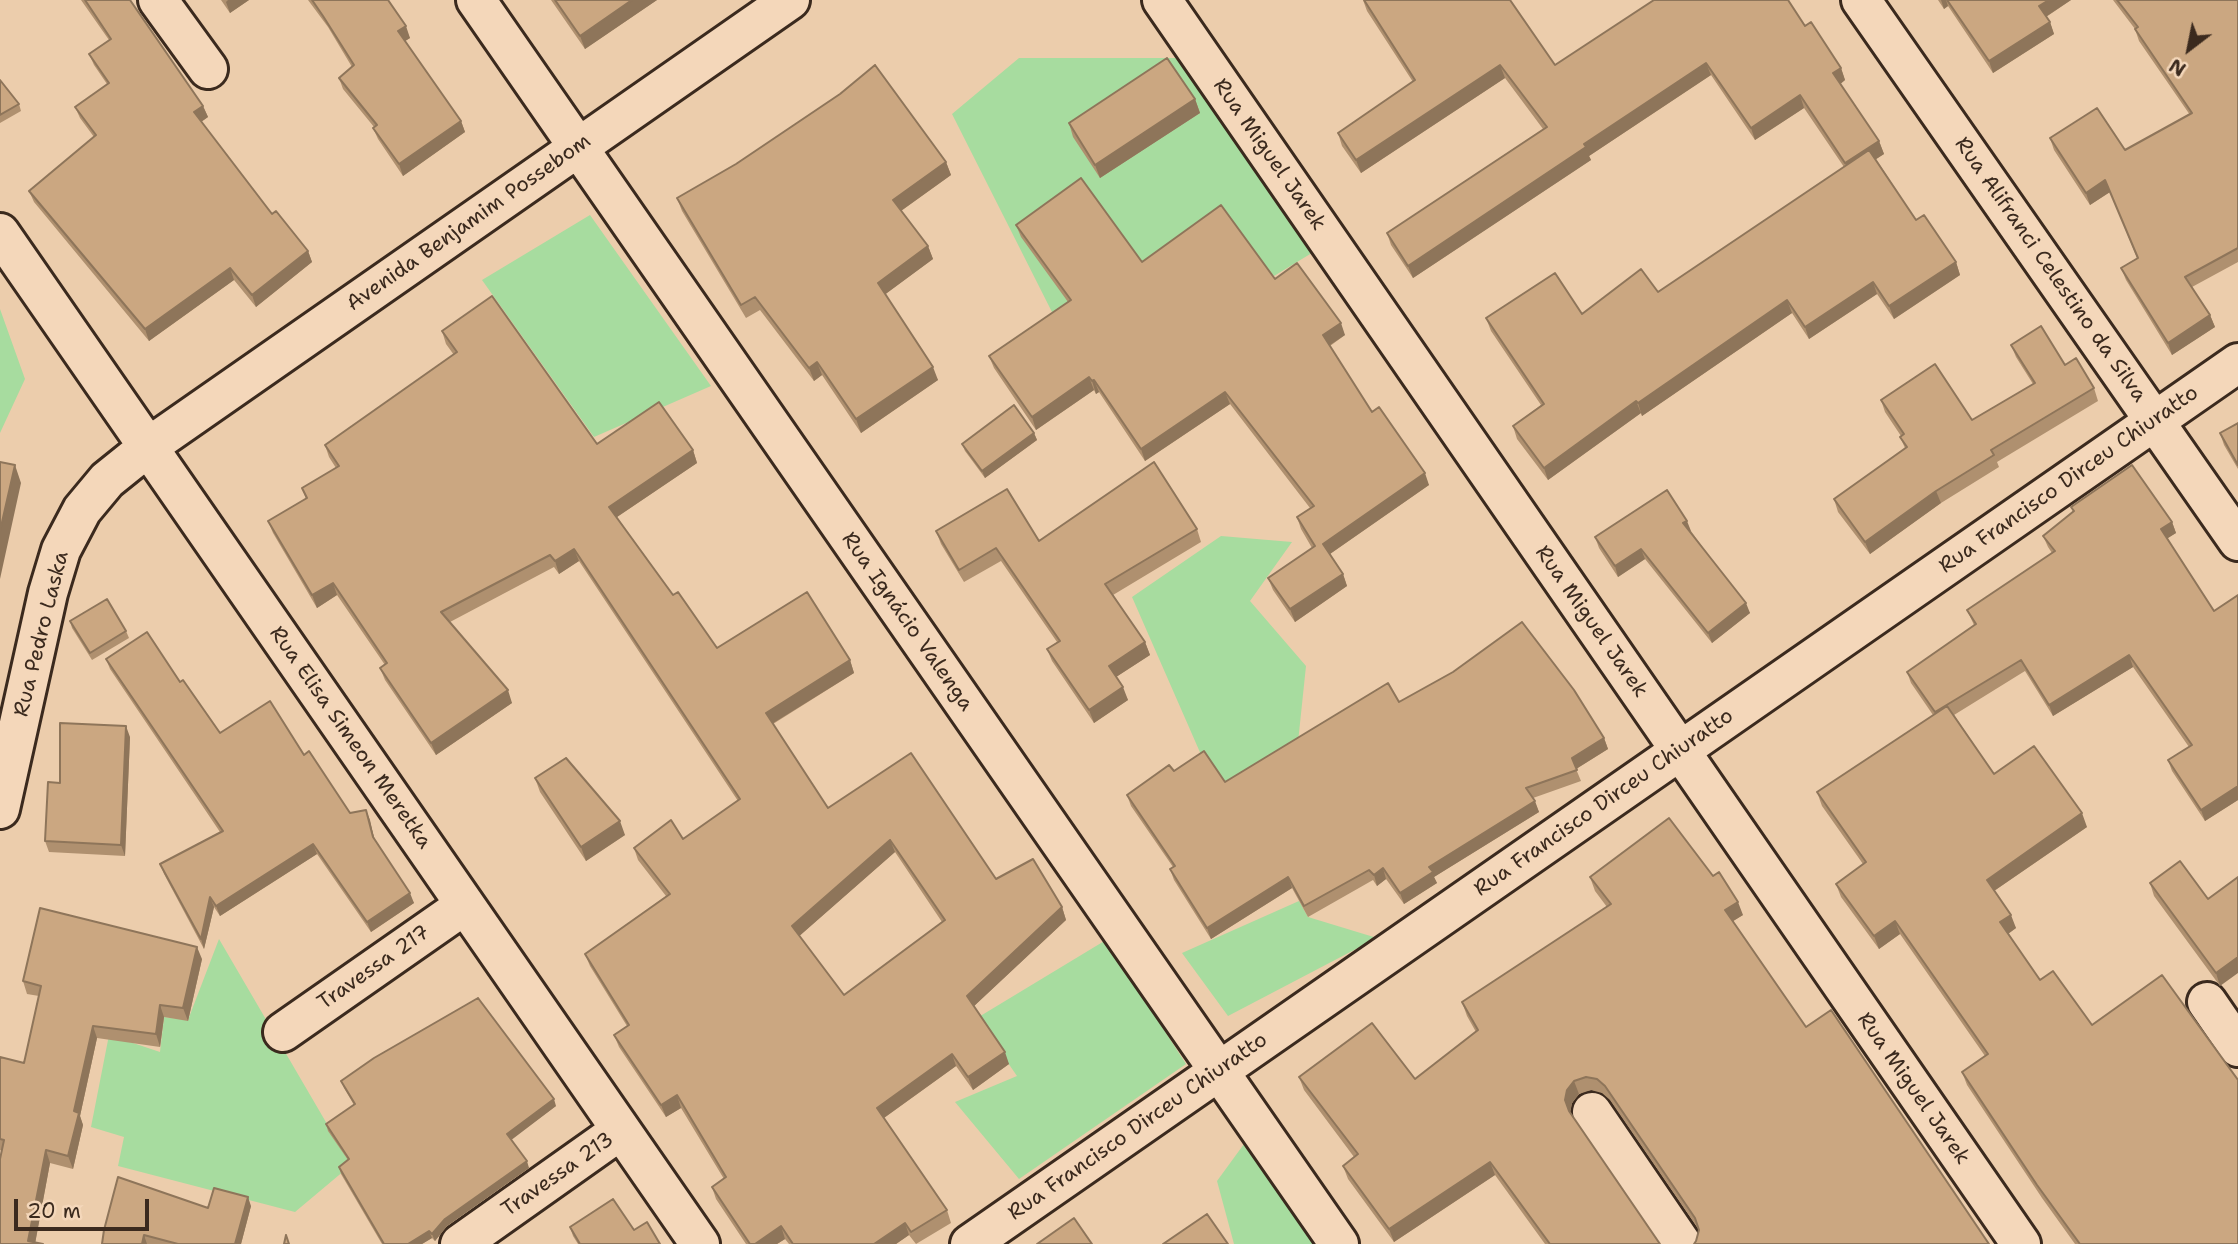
<!DOCTYPE html>
<html>
<head>
<meta charset="utf-8">
<style>
	body { margin:0 }
	#map { position:relative; width:2238px; height:1244px; overflow:hidden; background:#eccdac; font-family:"Shantell Sans",sans-serif }
	canvas { display:block }
	.north { position:absolute; left:2154px; top:14px; width:70px; height:70px; -webkit-text-stroke:5px #f4d7ba; paint-order:stroke; rotate:212deg; font-size:19px; font-weight:700; line-height:28px; text-align:center; color:#3b2a1e }
	.north::after { content:''; display:block; margin:auto; width:24px; height:32px; background:#3b2a1e; clip-path:polygon(50% 0,100% 100%,50% 72%,0 100%) }
	.scale { position:absolute; left:14px; top:1199px; width:135px; height:32px; box-sizing:border-box; border:4px solid #3b2a1e; border-top:0; padding-left:9px; font-size:21px; line-height:24px; white-space:nowrap; color:#3b2a1e; -webkit-text-stroke:5px #f4d7ba; paint-order:stroke }
</style>
</head>
<body>
<div id="map">
<canvas width="2238" height="1244"></canvas>
<div class="north">N</div>
<div class="scale">20 m</div>
</div>
<script>
const context = document.querySelector('canvas').getContext('2d');
context.lineJoin = 'round';
function fill(path, color) { context.fillStyle = color; context.fill(path, 'evenodd'); }
const poly = rows => new Path2D(rows.map(r => 'M' + r).join(''));
function strokePath(path, color, width, dash) { context.strokeStyle = color; context.lineWidth = width; context.lineCap = dash ? 'butt' : 'round'; context.setLineDash(dash || []); context.stroke(path); }
function write(font, color, halo, rows, align = 'center') {
  context.font = font + ' "Shantell Sans",sans-serif'; context.lineWidth = 5; context.setLineDash([]); context.textBaseline = 'middle'; context.strokeStyle = halo; context.fillStyle = color; for (const [text, x, y, turn = 0] of rows) {
    context.save(); context.translate(x, y); context.rotate((+turn || 0) * Math.PI / 180); context.textAlign = isNaN(turn) ? turn : align; if (halo) context.strokeText(text, 0, 0); context.fillText(text, 0, 0); context.restore();
  }
}
fill(poly([
	[1019,58,1190,58,1325,245,1274,276,1226,217,1054,316,952,114],
	[590,215,711,386,594,437,482,280],
	[0,309,25,379,0,433],
	[1221,536,1292,542,1250,601,1306,666,1293,790,1234,830,1132,597],
	[1299,901,1308,917,1377,938,1228,1016,1182,953],
	[219,939,351,1165,295,1212,118,1166,124,1137,91,1127,109,1035,160,1052,164,1017,188,1020],
	[1106,940,1186,1064,1019,1179,955,1102,1017,1076,977,1018],
	[1244,1144,1323,1244,1234,1244,1217,1181]
]), '#a7dc9f');
const minor = poly([
	[158,0,208,69],
	[476,0,1339,1244],
	[1162,0,2021,1244],
	[1861,0,2238,541],
	[0,233,700,1244],
	[0,809,48,593,61,550,82,510,107,480,148,447,790,0],
	[2207,1002,2238,1047],
	[283,1032,465,905],
	[1592,1112,1682,1244],
	[460,1244,621,1130],
	[970,1244,2238,363]
]);
strokePath(minor, '#3b2a1e', 44);
strokePath(minor, '#f4d7ba', 38);
fill(poly([
	[81,0,130,0,203,106,208,117,201,122,272,214,308,251,312,262,256,307,234,280,149,341,34,202,29,191,94,137,80,118,75,107,107,84,94,65,89,54,109,40],
	[221,0,249,0,230,13],
	[308,0,388,0,410,38,405,41,461,121,465,132,403,176,378,139,373,128,374,127,343,89,339,78,352,67,328,27],
	[551,0,657,0,585,49],
	[1363,0,1510,0,1555,65,1805,26,1841,68,1845,80,1840,84,1879,141,1884,154,1876,159,1916,220,1956,262,1960,275,1894,319,1877,294,1809,339,1792,313,1642,416,1641,413,1548,480,1517,439,1513,426,1541,405,1491,331,1486,318,1582,314,1658,292,1844,167,1804,108,1755,140,1711,75,1589,156,1591,160,1413,278,1391,245,1387,233,1543,129,1505,78,1361,173,1342,146,1338,133,1413,82,1367,11],
	[1938,0,2071,0,2046,17,2050,22,2054,34,1993,73,1948,6,1944,9],
	[2113,0,2238,0,2238,262,2192,287,2210,315,2215,327,2172,355,2126,280,2121,268,2137,258,2110,192,2090,205,2054,150,2050,138,2125,150,2190,115,2139,41,2135,29],
	[0,80,19,104,21,111,0,123],
	[1195,99,1200,113,1100,178,1073,137,1069,123],
	[946,162,951,175,901,211,928,246,933,259,885,294,938,380,861,433,822,375,814,381,760,310,746,318,682,211,677,198],
	[1016,225,1142,262,1275,279,1345,335,1330,346,1372,412,1429,485,1330,554,1343,574,1347,586,1295,622,1273,590,1268,578,1312,548,1301,529,1297,517,1310,508,1230,404,1145,461,1099,392,1096,394,1094,390,1036,430,994,368,989,356,1068,302,1021,237],
	[442,331,597,444,693,450,697,463,617,517,673,595,717,648,850,660,854,673,773,724,828,808,996,879,1062,907,1066,920,974,1006,1009,1064,973,1090,956,1066,884,1118,947,1210,951,1223,916,1244,909,1235,896,1244,789,1244,785,1239,777,1244,746,1244,716,1199,712,1187,724,1179,681,1108,666,1117,619,1047,614,1035,627,1026,590,966,585,954,666,896,638,860,634,848,683,839,738,801,579,561,559,574,554,567,450,622,512,703,436,755,385,680,380,668,385,665,337,595,317,608,273,533,268,521,306,499,302,488,336,468,329,457,325,445,454,355,446,344],
	[895,852,942,922,844,995,799,936],
	[2011,345,2065,365,2094,388,2098,401,1997,462,1999,467,1941,503,1870,554,1838,512,1834,499,1905,448,1900,437,1901,436,1885,412,1881,400,1972,420,2033,384,2016,357],
	[2238,423,2238,469,2224,445,2220,433],
	[1034,433,1037,440,985,478,965,451,962,444],
	[2071,507,2172,522,2176,533,2167,538,2214,611,2238,595,2238,800,2205,821,2172,771,2168,760,2189,747,2133,667,2053,716,2025,671,1954,715,1994,774,2087,827,1994,891,2016,928,2008,934,2040,980,2238,1244,2075,1244,2042,1198,1967,1085,1962,1072,1985,1056,1900,934,1879,949,1841,897,1836,884,1863,864,1822,806,1817,792,1933,715,1911,683,1907,672,1974,625,1967,610,2052,553,2048,547,2043,536,2073,512],
	[1197,529,1201,542,1113,595,1145,642,1150,655,1116,677,1128,700,1094,723,1052,661,1047,649,1057,642,1001,561,964,582,941,544,936,531,1039,541],
	[1691,531,1750,613,1712,643,1645,559,1618,577,1599,548,1595,537],
	[70,621,126,631,129,638,92,660,72,628],
	[106,659,180,682,220,733,304,755,350,813,366,810,375,840,414,903,371,932,317,854,220,916,214,907,204,949,164,874,160,864,220,832,110,669],
	[1399,702,1604,738,1608,749,1576,769,1581,781,1533,798,1539,812,1434,877,1437,883,1404,904,1386,879,1377,886,1373,880,1308,917,1292,888,1211,939,1174,880,1170,869,1173,867,1131,806,1127,795,1174,771,1225,782],
	[130,737,125,856,49,852,45,841],
	[535,778,625,835,586,861,540,792],
	[1590,877,1743,915,1733,921,1806,1027,1696,1241,1699,1230,1610,1100,1602,1093,1591,1090,1579,1094,1572,1103,1570,1113,1660,1244,1545,1244,1495,1175,1394,1242,1348,1179,1343,1166,1354,1157,1304,1090,1299,1077,1415,1079,1476,1032,1467,1016,1462,1002,1607,907,1595,891],
	[2150,883,2208,899,2220,986,2154,896],
	[202,959,188,1021,164,1017,160,1047,97,1038,80,1116,83,1125,73,1169,50,1163,35,1243,0,1244,2,1151,0,1150,0,1057,24,1063,39,996,27,994,23,981],
	[341,1081,556,1106,511,1139,529,1168,447,1226,435,1241,432,1238,422,1244,382,1244,341,1174,339,1167,348,1160,328,1131,326,1124,354,1105,344,1088],
	[251,1206,241,1244,102,1244,208,1208],
	[570,1227,634,1230,660,1244,578,1244,573,1236]
]), '#af906f');
fill(poly([
	[228,0,249,0,230,13,226,2],
	[632,0,657,0,585,49,580,36],
	[1941,0,1946,0,1948,6,1944,9],
	[2049,0,2071,0,2044,18,2039,6],
	[2050,22,2054,34,1993,73,1989,61],
	[406,26,410,38,402,43,398,31],
	[1706,63,1711,75,1589,156,1591,160,1413,278,1408,266,1584,144],
	[1500,65,1505,78,1361,173,1356,160],
	[1841,68,1845,80,1838,86,1833,73],
	[1800,95,1804,108,1755,140,1751,128],
	[1195,99,1200,113,1100,178,1095,165],
	[203,106,208,117,198,124,194,112],
	[461,121,465,132,403,176,399,164],
	[1879,141,1884,154,1850,176,1845,163],
	[946,162,951,175,898,213,893,200],
	[2105,180,2110,192,2090,205,2086,193],
	[928,246,933,259,883,296,878,283],
	[308,251,312,262,256,307,252,295],
	[1956,262,1960,275,1894,319,1889,306],
	[230,268,234,280,149,341,145,329],
	[1873,282,1877,294,1809,339,1805,327],
	[1787,300,1792,313,1642,416,1638,403],
	[2210,315,2215,327,2172,355,2168,343],
	[1341,323,1345,335,1327,347,1323,335],
	[817,362,822,375,814,381,809,368],
	[933,367,938,380,861,433,856,419],
	[1089,377,1094,390,1036,430,1032,417],
	[1094,380,1099,392,1096,394,1092,381],
	[1225,392,1230,404,1145,461,1141,449],
	[1636,401,1641,413,1548,480,1544,468],
	[1034,433,1037,440,985,478,982,471],
	[693,450,697,463,614,519,609,507],
	[15,465,21,483,0,579,0,531],
	[1425,473,1429,485,1327,556,1323,544],
	[1936,491,1941,503,1870,554,1865,542],
	[1687,521,1691,531,1687,534,1683,523],
	[2172,522,2176,533,2165,540,2161,529],
	[574,549,579,561,559,574,555,561],
	[1641,549,1645,559,1618,577,1615,566],
	[1343,574,1347,586,1295,622,1290,609],
	[333,583,337,595,317,608,312,595],
	[1746,603,1750,613,1712,643,1708,633],
	[1145,642,1150,655,1113,679,1109,666],
	[2129,655,2133,667,2053,716,2049,705],
	[850,660,854,673,770,725,766,713],
	[1123,687,1128,700,1094,723,1089,710],
	[508,690,512,703,436,755,431,743],
	[126,726,130,737,125,856,121,845],
	[1604,738,1608,749,1576,769,1572,758],
	[2238,786,2238,800,2205,821,2201,810],
	[1535,801,1539,812,1434,877,1437,883,1404,904,1400,893,1429,867],
	[366,810,370,820,376,847,373,837],
	[2082,813,2087,827,1991,893,1987,880],
	[620,821,625,835,586,861,581,847],
	[890,840,895,852,796,939,792,926],
	[313,844,317,854,220,916,216,906],
	[1383,868,1386,879,1377,886,1374,875],
	[1288,877,1292,888,1211,939,1207,928],
	[410,893,414,903,371,932,367,922],
	[210,897,214,907,204,949,201,939],
	[1738,902,1743,915,1730,923,1725,910],
	[1062,907,1066,920,972,1008,967,996],
	[2011,915,2016,928,2005,936,2000,922],
	[1895,921,1900,934,1879,949,1874,936],
	[197,947,202,959,188,1021,183,1008],
	[2238,957,2238,973,2220,986,2216,973],
	[160,1005,164,1017,160,1047,156,1034],
	[93,1026,97,1038,80,1116,83,1125,73,1169,68,1156,74,1111],
	[1005,1052,1009,1064,973,1090,968,1077],
	[952,1054,956,1066,881,1120,877,1108],
	[1574,1081,1579,1094,1572,1103,1570,1113,1565,1100,1567,1090],
	[677,1095,681,1108,666,1117,661,1105],
	[554,1099,556,1106,510,1141,507,1134],
	[46,1150,50,1163,35,1244,28,1241],
	[527,1161,529,1168,447,1226,435,1241,432,1234,445,1219],
	[1490,1162,1495,1175,1394,1242,1389,1229],
	[248,1197,251,1206,241,1244,235,1244],
	[905,1223,909,1235,896,1244,874,1244],
	[781,1226,785,1239,777,1244,755,1244],
	[429,1231,432,1238,422,1244,408,1244],
	[144,1235,147,1244,142,1244]
]), '#8e755a');
const building = poly([
	[85,0,130,0,203,106,194,112,272,214,276,211,308,251,252,295,230,268,145,329,29,191,96,135,75,107,109,83,89,54,111,39,85,0],
	[312,0,388,0,406,26,398,31,461,121,399,164,373,128,377,125,339,78,354,65,323,16,312,0],
	[555,0,632,0,580,36,555,0],
	[1364,0,1510,0,1555,65,1654,0,1788,0,1805,26,1811,22,1841,68,1833,73,1879,141,1845,163,1800,95,1751,128,1706,63,1584,144,1586,147,1408,266,1387,233,1547,127,1500,65,1356,160,1338,133,1415,80,1364,0],
	[1947,0,2049,0,2039,6,2050,22,1989,61,1947,0],
	[2117,0,2238,0,2238,248,2185,277,2210,315,2168,343,2121,268,2138,258,2105,180,2086,193,2050,138,2097,108,2125,150,2192,113,2135,29,2138,27,2117,0],
	[1167,58,1195,99,1095,165,1069,123,1167,58],
	[875,65,946,162,893,200,928,246,878,283,933,367,856,419,817,362,809,368,755,297,741,305,677,198,736,164,840,94,875,65],
	[0,80,19,104,0,115,0,80],
	[1869,150,1916,220,1924,215,1956,262,1889,306,1873,282,1805,327,1787,300,1638,403,1636,401,1544,468,1513,426,1544,404,1486,318,1555,273,1582,314,1641,269,1658,292,1869,150],
	[1081,178,1142,262,1221,205,1275,279,1297,263,1341,323,1323,335,1372,412,1379,407,1425,473,1323,544,1343,574,1290,609,1268,578,1315,546,1297,517,1314,506,1225,392,1141,449,1094,380,1092,381,1089,377,1032,417,989,356,1071,300,1016,225,1081,178],
	[492,296,597,444,659,402,693,450,609,507,673,595,678,592,717,648,807,592,850,660,766,713,828,808,911,753,996,879,1033,859,1062,907,967,996,1005,1052,968,1077,952,1054,877,1108,947,1210,911,1232,905,1223,874,1244,793,1244,781,1226,755,1244,750,1244,712,1187,726,1177,677,1095,661,1105,614,1035,629,1025,585,954,670,894,634,848,671,820,683,839,740,799,574,549,555,561,550,555,441,612,508,690,431,743,380,668,387,663,333,583,312,595,268,521,307,498,302,488,339,466,325,445,457,352,442,331,492,296],
	[890,840,945,920,844,995,792,926,890,840],
	[2041,326,2065,365,2076,358,2094,388,1991,450,1994,455,1936,491,1865,542,1834,499,1907,447,1900,437,1904,434,1881,400,1935,364,1972,420,2035,383,2011,345,2041,326],
	[1014,405,1034,433,982,471,962,444,1014,405],
	[2238,423,2238,465,2220,433,2238,423],
	[0,462,15,465,0,531,0,462],
	[1154,462,1197,529,1105,584,1145,642,1109,666,1123,687,1089,710,1047,649,1060,641,996,548,959,570,936,531,1007,489,1039,541,1154,462],
	[2132,465,2172,522,2161,529,2214,611,2238,595,2238,786,2201,810,2168,760,2192,745,2129,655,2049,705,2021,660,1935,712,1907,672,1976,624,1967,610,2055,551,2043,536,2074,511,2071,507,2132,465],
	[1667,490,1687,521,1683,523,1746,603,1708,633,1641,549,1615,566,1595,537,1667,490],
	[107,599,126,631,90,653,70,621,107,599],
	[1522,622,1574,690,1604,738,1572,758,1577,770,1526,788,1535,801,1429,867,1433,872,1400,893,1383,868,1374,875,1369,870,1304,906,1288,877,1207,928,1170,869,1175,866,1127,795,1169,765,1174,771,1204,751,1225,782,1388,683,1399,702,1453,672,1522,622],
	[147,632,180,682,183,680,220,733,270,701,304,755,309,751,350,813,366,810,373,837,410,893,367,922,313,844,216,906,210,897,201,939,160,864,223,831,106,659,147,632],
	[1947,706,1994,774,2034,746,2082,813,1987,880,2011,915,2000,922,2040,980,2053,971,2092,1025,2162,975,2238,1080,2238,1244,2080,1244,2037,1185,1962,1072,1988,1054,1895,921,1874,936,1836,884,1866,862,1817,792,1947,706],
	[60,723,126,726,121,845,45,841,48,782,60,783,60,723],
	[566,758,620,821,581,847,535,778,566,758],
	[1669,818,1713,876,1719,872,1738,902,1725,910,1806,1027,1831,1010,1989,1244,1694,1244,1696,1241,1699,1230,1695,1218,1605,1086,1597,1079,1586,1077,1574,1081,1567,1090,1565,1100,1569,1111,1660,1244,1550,1244,1490,1162,1389,1229,1343,1166,1358,1154,1299,1077,1372,1023,1415,1079,1478,1030,1462,1002,1611,904,1590,877,1669,818],
	[2180,861,2208,899,2238,877,2238,957,2216,973,2150,883,2180,861],
	[40,908,197,947,183,1008,160,1005,156,1034,93,1026,74,1111,79,1113,68,1156,46,1150,28,1241,43,1244,0,1244,0,1159,4,1140,0,1139,0,1057,24,1063,41,986,23,981,40,908],
	[478,998,554,1099,507,1134,527,1161,445,1219,432,1234,429,1231,408,1244,384,1244,339,1167,349,1159,326,1124,355,1104,341,1081,374,1058,478,998],
	[118,1177,208,1208,214,1188,248,1197,235,1244,178,1244,144,1235,142,1244,102,1244,104,1230,118,1177],
	[613,1199,634,1230,647,1222,660,1244,580,1244,570,1227,613,1199],
	[1207,1214,1228,1244,1163,1244,1207,1214],
	[1074,1218,1092,1244,1037,1244,1074,1218],
	[286,1235,289,1244,284,1244,286,1235]
]);
fill(building, '#cba781');
strokePath(building, '#8e755a', 2);
write('21px', '#3b2a1e', '#f4d7ba', [
	["Rua Miguel Jarek",1269,155,55],
	["Avenida Benjamim Possebom",469,223,-35],
	["Rua Alifranci Celestino da Silva",2050,270,55],
	["Rua Francisco Dirceu Chiuratto",2069,480,-35],
	["Rua Ignácio Valenga",907,622,55],
	["Rua Miguel Jarek",1591,622,55],
	["Rua Pedro Laska",42,634,-76],
	["Rua Elisa Simeon Meretka",350,738,55],
	["Rua Francisco Dirceu Chiuratto",1604,803,-35],
	["Travessa 217",374,968,-35],
	["Rua Miguel Jarek",1913,1089,55],
	["Rua Francisco Dirceu Chiuratto",1138,1127,-35],
	["Travessa 213",558,1175,-35]
]);
</script>
</body>
</html>
